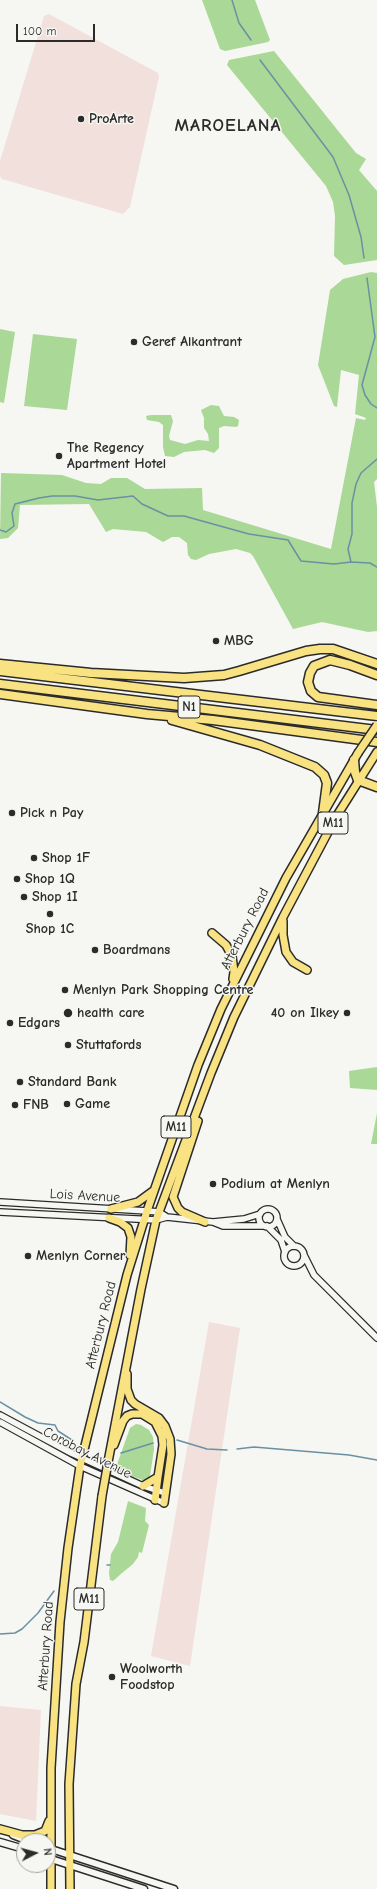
<!DOCTYPE html>
<html>
<head>
<meta charset="utf-8">
<style>
	body { margin:0 }
	#map { position:relative; width:377px; height:1889px; overflow:hidden; background:#f6f6f2; font-family:"Comic Neue",sans-serif }
	canvas { display:block }
	.north { position:absolute; left:16px; top:1833px; width:40px; height:40px; box-sizing:border-box; background:#f6f6f2; border:1px solid #a5a5a2; border-radius:50%; rotate:84deg; font-size:11px; font-weight:700; line-height:16px; text-align:center; color:#2b2b2b }
	.north::after { content:''; display:block; margin:auto; width:14px; height:18px; background:#2b2b2b; clip-path:polygon(50% 0,100% 100%,50% 72%,0 100%) }
	.scale { position:absolute; left:16px; top:24px; width:79px; height:18px; box-sizing:border-box; border:2px solid #2b2b2b; border-top:0; padding-left:5px; font-size:12px; line-height:14px; white-space:nowrap; color:#2b2b2b; -webkit-text-stroke:3px #f6f6f2; paint-order:stroke }
</style>
</head>
<body>
<div id="map">
<canvas width="377" height="1889"></canvas>
<div class="north">N</div>
<div class="scale">100 m</div>
</div>
<script>
const context = document.querySelector('canvas').getContext('2d');
context.lineJoin = 'round';
function fill(path, color) { context.fillStyle = color; context.fill(path, 'evenodd'); }
const poly = rows => new Path2D(rows.map(r => 'M' + r).join(''));
function strokePath(path, color, width, dash) { context.strokeStyle = color; context.lineWidth = width; context.lineCap = dash ? 'butt' : 'round'; context.setLineDash(dash || []); context.stroke(path); }
function write(font, color, halo, rows, align = 'center') {
  context.font = font + ' "Comic Neue",sans-serif'; context.lineWidth = 3; context.setLineDash([]); context.textBaseline = 'middle'; context.strokeStyle = halo; context.fillStyle = color; for (const [text, x, y, turn = 0] of rows) {
    context.save(); context.translate(x, y); context.rotate((+turn || 0) * Math.PI / 180); context.textAlign = isNaN(turn) ? turn : align; if (halo) context.strokeText(text, 0, 0); context.fillText(text, 0, 0); context.restore();
  }
}
fill(poly([
	[49,14,158,73,159,77,130,207,123,214,2,179,0,176,0,161,44,16],
	[209,1322,240,1328,190,1666,151,1656],
	[0,1706,41,1710,36,1821,0,1814]
]), '#f2e0dc');
fill(poly([
	[202,0,255,0,270,40,268,42,225,51,220,49],
	[274,51,356,153,366,159,359,170,377,191,377,260,344,265,334,256,335,216,333,202,326,186,227,65,229,60],
	[371,272,377,273,377,479,374,482,377,507,377,631,368,632,322,622,293,629,253,556,250,553,236,549,209,554,196,560,191,559,188,555,187,543,179,537,172,537,163,542,146,532,113,529,106,532,89,504,20,505,18,528,8,538,0,539,1,473,62,475,86,483,101,484,111,478,127,478,145,489,202,488,203,510,331,549,356,418,365,420,366,418,355,414,359,375,341,370,337,407,334,406,318,365,330,290,343,279],
	[0,329,15,332,4,403,0,402],
	[33,334,77,339,67,410,24,406],
	[211,405,219,406,224,416,234,417,239,420,238,426,236,427,224,426,219,428,219,448,214,453,205,450,184,452,174,457,165,456,163,447,163,425,159,422,147,420,146,416,151,415,171,415,173,421,169,436,170,440,185,444,198,440,209,441,208,434,204,428,204,418,201,410],
	[377,1067,377,1090,350,1088,349,1071],
	[377,1113,377,1144,371,1144],
	[136,1424,141,1425,149,1430,153,1437,154,1449,150,1476,148,1480,145,1481,115,1470,130,1428],
	[128,1501,146,1508,145,1521,149,1525,142,1553,139,1552,138,1557,133,1564,122,1573,113,1581,110,1580,109,1573,111,1554,118,1542]
]), '#aad897');
strokePath(poly([
	[232,0,239,23,251,40],
	[260,60,333,157,349,195,361,237,364,258],
	[367,278,375,337,362,385,365,395,371,404,377,408],
	[377,459,361,473,356,484,352,503,352,534,348,549,351,562,370,563,377,567],
	[0,530,6,532,14,526,12,513,15,504,39,498,52,496,75,496,98,500,133,496,142,504,168,516,184,516,249,534,288,540,301,561,334,564,351,562],
	[0,1402,25,1417,38,1423,55,1425,58,1431,72,1440],
	[177,1440,207,1449,227,1450],
	[237,1449,254,1447,349,1455,377,1460],
	[121,1453,153,1443],
	[107,1565,110,1565],
	[0,1634,15,1633,22,1629,38,1613,54,1591]
]), '#6991a3', 1.5);
const tertiary = poly([
	[0,1202,147,1211,159,1212,167,1217],
	'259 1218a9 9 0 1 1 18 0a9 9 0 1 1-18 0Z',
	[0,1212,156,1220,167,1217,213,1222,223,1226,267,1226],
	[277,1219,285,1237,294,1246],
	[213,1222,244,1219,260,1214],
	[267,1226,281,1240,285,1252],
	'284 1256a10 10 0 1 1 20 0a10 10 0 1 1-20 0Z',
	[304,1255,314,1275,377,1338],
	[0,1415,71,1453,143,1486,165,1493],
	[0,1422,80,1466,164,1503]
]);
const secondary = poly([
	[13,1835,28,1841],
	[0,1842,24,1849],
	[48,1848,174,1889],
	[48,1858,144,1889]
]);
const primary = poly([
	[283,921,283,935,286,952,293,962,307,970],
	[212,933,226,945,232,956,234,972,233,979],
	[198,1121,173,1197,178,1208,182,1212,205,1222],
	[111,1209,138,1202,153,1191],
	[109,1218,120,1222,128,1228,131,1237,130,1255],
	[127,1374,127,1389,131,1400,135,1404,159,1418,165,1426,170,1439,171,1454,164,1503],
	[114,1445,123,1421,127,1416,132,1414,142,1414,155,1422,162,1436,163,1445,158,1477,143,1486],
	[108,1462,141,1289,156,1220,211,1073,234,1017,283,917,336,817,377,752],
	[155,1500,158,1477],
	[0,1829,22,1835,35,1835,45,1831,49,1821],
	[51,1889,51,1768,60,1622,68,1548,80,1466,127,1275,147,1211,198,1065,221,1009,286,878,358,753],
	[70,1889,69,1784,76,1684,84,1642,102,1496]
]);
const motorway = poly([
	[0,664,91,673,184,678,224,675,239,671,306,651,320,649,333,649,377,664],
	[0,671,377,716],
	[377,675,350,665,330,660,314,666,310,673,308,682,311,691,318,697,377,705],
	[0,684,377,730],
	[0,694,147,714,213,720,377,742],
	[172,720,260,745,315,767,324,775,327,783,323,813],
	[354,760,355,772,358,780,377,787]
]);
strokePath(tertiary, '#2b2b2b', 8);
strokePath(secondary, '#2b2b2b', 9);
strokePath(primary, '#2b2b2b', 10);
strokePath(motorway, '#2b2b2b', 11);
strokePath(tertiary, '#f6f6f2', 5.5);
strokePath(secondary, '#f6f6f2', 6);
strokePath(primary, '#f8e281', 7);
strokePath(motorway, '#f8e281', 8);
const primaryBridge = poly([
	[358,753,377,725],
	[102,1496,108,1462]
]);
strokePath(primaryBridge, '#2b2b2b', 10, []);
strokePath(primaryBridge, '#f8e281', 7);
for (const [x, y, r, color] of [
	[81,119,4,"#2b2b2b"],
	[134,342,4,"#2b2b2b"],
	[59,456,4,"#2b2b2b"],
	[216,641,4,"#2b2b2b"],
	[12,813,4,"#2b2b2b"],
	[34,858,4,"#2b2b2b"],
	[17,879,4,"#2b2b2b"],
	[24,897,4,"#2b2b2b"],
	[50,914,4,"#2b2b2b"],
	[95,950,4,"#2b2b2b"],
	[65,990,4,"#2b2b2b"],
	[68,1013,5,"#2b2b2b"],
	[347,1013,4,"#2b2b2b"],
	[10,1023,4,"#2b2b2b"],
	[68,1045,4,"#2b2b2b"],
	[20,1082,4,"#2b2b2b"],
	[67,1104,4,"#2b2b2b"],
	[15,1105,4,"#2b2b2b"],
	[213,1184,4,"#2b2b2b"],
	[28,1256,4,"#2b2b2b"],
	[112,1677,4,"#2b2b2b"]
]) { const dot = new Path2D(); dot.arc(x, y, r, 0, 2 * Math.PI); context.fillStyle = color; context.fill(dot); strokePath(dot, '#f6f6f2', 1.5); }
for (const [x, y, w] of [
	[189,707,22],
	[333,823,30],
	[176,1127,30],
	[89,1599,30]
]) { const box = new Path2D(); box.roundRect(x - w / 2, y - 11, w, 22, 3); context.fillStyle = '#f6f6f2'; context.fill(box); strokePath(box, '#2b2b2b', 1); }
write('bold 13px', '#2b2b2b', null, [
	["N1",189,707],
	["M11",333,823],
	["M11",176,1127],
	["M11",89,1599]
]);
write('bold 14px', '#2b2b2b', '#f6f6f2', [
	["ProArte",89,119],
	["Geref Alkantrant",142,342],
	["The Regency",67,448],
	["Apartment Hotel",67,464],
	["MBG",224,641],
	["Pick n Pay",20,813],
	["Shop 1F",42,858],
	["Shop 1Q",25,879],
	["Shop 1I",32,897],
	["Shop 1C",50,929,"center"],
	["Boardmans",103,950],
	["Menlyn Park Shopping Centre",73,990],
	["health care",77,1013],
	["40 on Ilkey",339,1013,"right"],
	["Edgars",18,1023],
	["Stuttafords",76,1045],
	["Standard Bank",28,1082],
	["Game",75,1104],
	["FNB",23,1105],
	["Podium at Menlyn",221,1184],
	["Menlyn Corner",36,1256],
	["Woolworth",120,1669],
	["Foodstop",120,1685]
], 'left');
write('14px', '#2b2b2b', '#f6f6f2', [
	["Atterbury Road",245,929,-63],
	["Lois Avenue",85,1196,3],
	["Atterbury Road",101,1325,-76],
	["Corobay Avenue",87,1453,27],
	["Atterbury Road",46,1646,-86]
]);
context.letterSpacing = '1px';
write('bold 18px', '#2b2b2b', '#f6f6f2', [
	["MAROELANA",228,126]
]);
context.letterSpacing = '0px';
</script>
</body>
</html>
